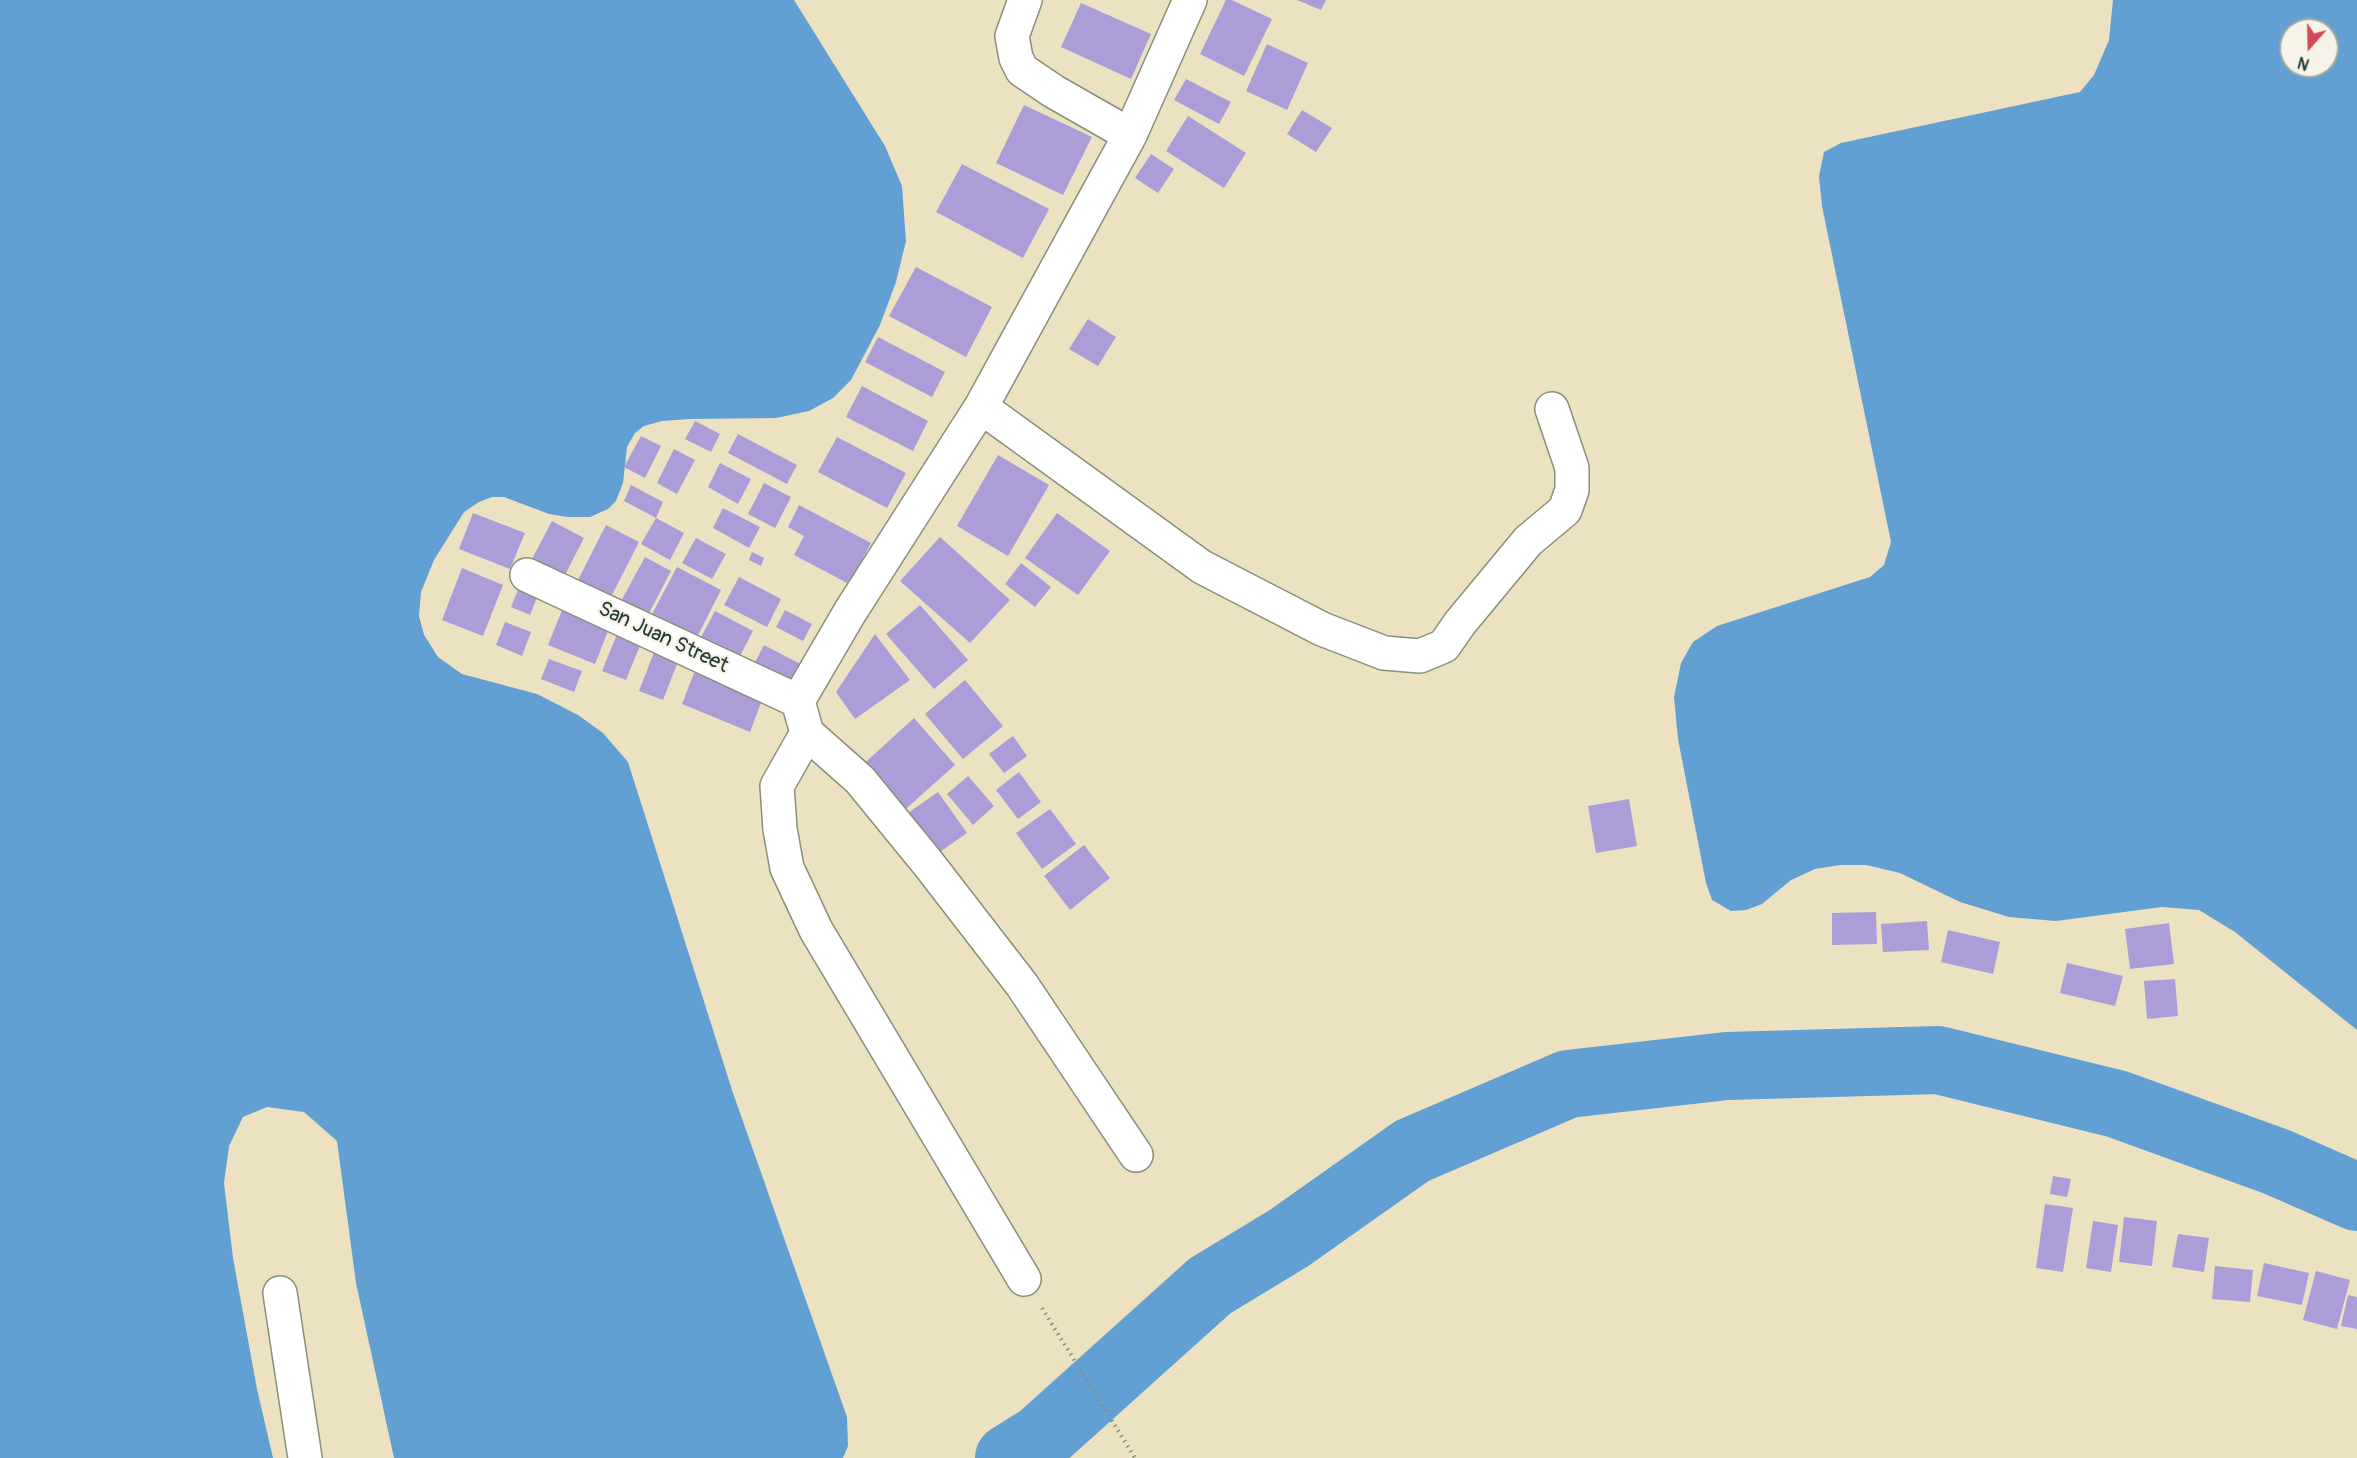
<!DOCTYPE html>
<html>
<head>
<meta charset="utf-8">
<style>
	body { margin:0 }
	#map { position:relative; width:2357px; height:1458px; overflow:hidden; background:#ece2c1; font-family:Pangolin,sans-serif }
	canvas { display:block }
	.north { position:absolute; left:2279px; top:18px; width:60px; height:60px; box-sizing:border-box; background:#f7f3e8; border:2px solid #a1aaa0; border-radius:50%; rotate:200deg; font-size:16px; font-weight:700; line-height:24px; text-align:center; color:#1f3d34 }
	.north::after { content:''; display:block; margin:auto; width:21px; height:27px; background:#d1495b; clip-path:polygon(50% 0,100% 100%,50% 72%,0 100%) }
</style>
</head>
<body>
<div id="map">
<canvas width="2357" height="1458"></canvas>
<div class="north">N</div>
</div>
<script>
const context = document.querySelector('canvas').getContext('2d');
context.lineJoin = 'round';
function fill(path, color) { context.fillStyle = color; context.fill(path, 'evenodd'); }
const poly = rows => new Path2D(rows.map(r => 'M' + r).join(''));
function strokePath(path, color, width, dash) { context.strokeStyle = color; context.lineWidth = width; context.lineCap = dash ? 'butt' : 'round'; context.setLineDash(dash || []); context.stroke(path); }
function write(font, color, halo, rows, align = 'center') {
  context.font = font + ' Pangolin,sans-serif'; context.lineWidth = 4.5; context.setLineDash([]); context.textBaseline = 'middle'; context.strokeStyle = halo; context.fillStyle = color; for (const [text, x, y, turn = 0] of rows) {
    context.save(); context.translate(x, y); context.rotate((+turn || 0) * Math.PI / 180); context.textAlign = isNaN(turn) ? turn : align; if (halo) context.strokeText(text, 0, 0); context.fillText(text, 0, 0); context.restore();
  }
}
fill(poly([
	[0,0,794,0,885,146,902,186,906,241,896,282,880,325,851,380,833,398,809,411,776,418,690,419,662,421,644,426,635,433,627,447,623,483,616,501,608,509,590,517,567,517,549,514,504,497,492,497,479,502,464,512,434,560,421,592,419,616,424,635,438,657,462,674,537,694,578,715,603,733,628,762,733,1093,847,1417,848,1446,843,1458,394,1458,356,1283,337,1141,304,1112,267,1107,243,1117,229,1146,224,1183,233,1258,257,1389,273,1458,0,1458],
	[2113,0,2357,0,2357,1030,2235,932,2199,910,2162,907,2056,921,2009,917,1960,902,1900,873,1866,865,1840,865,1815,869,1791,880,1762,904,1746,910,1731,911,1712,900,1706,883,1678,739,1674,697,1681,663,1693,642,1717,626,1870,577,1884,565,1891,542,1822,206,1819,176,1824,152,1841,143,2080,92,2094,75,2109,40],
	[2291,30,2327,30,2327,66,2291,66]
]), '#629fd3');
strokePath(poly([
	[1009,1458,1041,1438,1210,1286,1289,1238,1412,1151,1568,1084,1727,1066,1938,1060,2117,1104,2277,1162,2357,1197]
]), '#629fd3', 68);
fill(poly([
	[1226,0,1232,0,1272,19,1244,76,1200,54],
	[1297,0,1326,0,1321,10],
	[1081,3,1151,34,1131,79,1061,47],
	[1267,44,1308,63,1287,110,1246,91],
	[1186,79,1231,102,1219,124,1174,100],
	[1024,105,1092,137,1063,195,996,163],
	[1302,110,1332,128,1316,152,1287,134],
	[1188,116,1246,153,1224,188,1166,151],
	[1151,154,1174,169,1158,193,1135,178],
	[962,164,1049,209,1023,258,936,212],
	[916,267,992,307,966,357,889,316],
	[1088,319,1116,337,1098,366,1069,349],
	[878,337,945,372,932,397,865,362],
	[862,386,928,421,913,451,846,417],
	[695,421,720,434,711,452,685,439],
	[738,434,797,465,787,484,728,453],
	[641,436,661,446,645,478,624,467],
	[837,437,906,473,887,508,818,472],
	[674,449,695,460,677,494,657,483],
	[998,455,1049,485,1008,556,957,526],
	[720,463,751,479,738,504,708,487],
	[764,483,791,497,775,528,748,514],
	[631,485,663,502,656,518,624,501],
	[799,505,871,543,849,584,794,555,804,536,788,527],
	[723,508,760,527,749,548,713,528],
	[473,513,525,533,510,569,459,549],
	[1057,513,1110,551,1078,595,1025,558],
	[656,518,684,533,670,560,641,544],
	[552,521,584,538,565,575,532,559],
	[606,525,639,542,611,597,578,580],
	[940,537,1010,600,970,643,900,581],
	[696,538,726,554,712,579,682,563],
	[752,552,764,558,761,566,749,560],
	[645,557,671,571,646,619,619,605],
	[1021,563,1051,587,1035,607,1005,584],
	[677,567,721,590,696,639,651,616],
	[462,568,503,585,483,636,442,620],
	[739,577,781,599,767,627,724,605],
	[519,587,538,595,530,615,511,607],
	[920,605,968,660,934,689,886,634],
	[563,608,610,626,595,664,548,645],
	[785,610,812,624,803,641,776,627],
	[715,611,753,631,738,660,700,639],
	[505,622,531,632,522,656,496,645],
	[617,634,641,643,626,680,602,671],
	[875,634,910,680,855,719,836,692],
	[764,645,808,668,797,690,753,666],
	[655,650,679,659,663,700,639,691],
	[549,659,582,671,574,692,541,679],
	[696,668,764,695,750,732,682,704],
	[965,680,1003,726,963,759,925,714],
	[914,718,955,765,898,816,857,770],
	[1013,736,1027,756,1004,773,989,754],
	[1019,772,1041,802,1018,819,996,790],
	[968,776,994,806,973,825,947,794],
	[938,792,967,833,934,856,905,815],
	[1629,799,1637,846,1596,853,1588,806],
	[1050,809,1076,844,1042,869,1016,833],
	[1084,845,1110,878,1070,910,1044,876],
	[1876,912,1877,944,1832,945,1832,913],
	[1927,921,1929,950,1883,952,1881,924],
	[2169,923,2174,964,2130,969,2125,929],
	[1948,930,2000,942,1993,974,1941,962],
	[2067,963,2123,976,2115,1006,2060,993],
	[2175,979,2178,1016,2147,1019,2144,981],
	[2053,1176,2071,1179,2067,1197,2050,1194],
	[2045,1204,2073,1208,2063,1272,2036,1268],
	[2124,1217,2157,1221,2152,1266,2119,1262],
	[2093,1221,2118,1225,2111,1272,2086,1268],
	[2178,1234,2209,1238,2204,1272,2172,1267],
	[2264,1263,2309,1273,2302,1305,2257,1296],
	[2215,1266,2253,1270,2250,1302,2212,1299],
	[2316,1271,2350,1280,2337,1329,2303,1320],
	[2348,1295,2357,1297,2357,1329,2341,1326]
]), '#ac9dd9');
const minor = poly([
	[1025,0,1012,36,1016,58,1022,70,1053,91,1130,135],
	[981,407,1202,567,1322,629,1384,653,1420,656,1444,646,1460,623,1528,541,1565,510,1572,490,1572,468,1552,409],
	[527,575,798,701],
	[807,733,860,780,927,862,1022,985,1136,1155],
	[1024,1279,816,930,787,868,780,829,777,786,807,733,798,701,850,612,981,407,1130,135,1190,0],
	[280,1293,305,1458]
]);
strokePath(minor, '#86907a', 36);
strokePath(poly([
	[1042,1308,1135,1458]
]), '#86907a', 4, [1.5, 4.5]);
strokePath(minor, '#fff', 33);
write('21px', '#1f3d34', '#f7f3e8', [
	["San Juan Street",663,638,25]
]);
</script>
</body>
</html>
